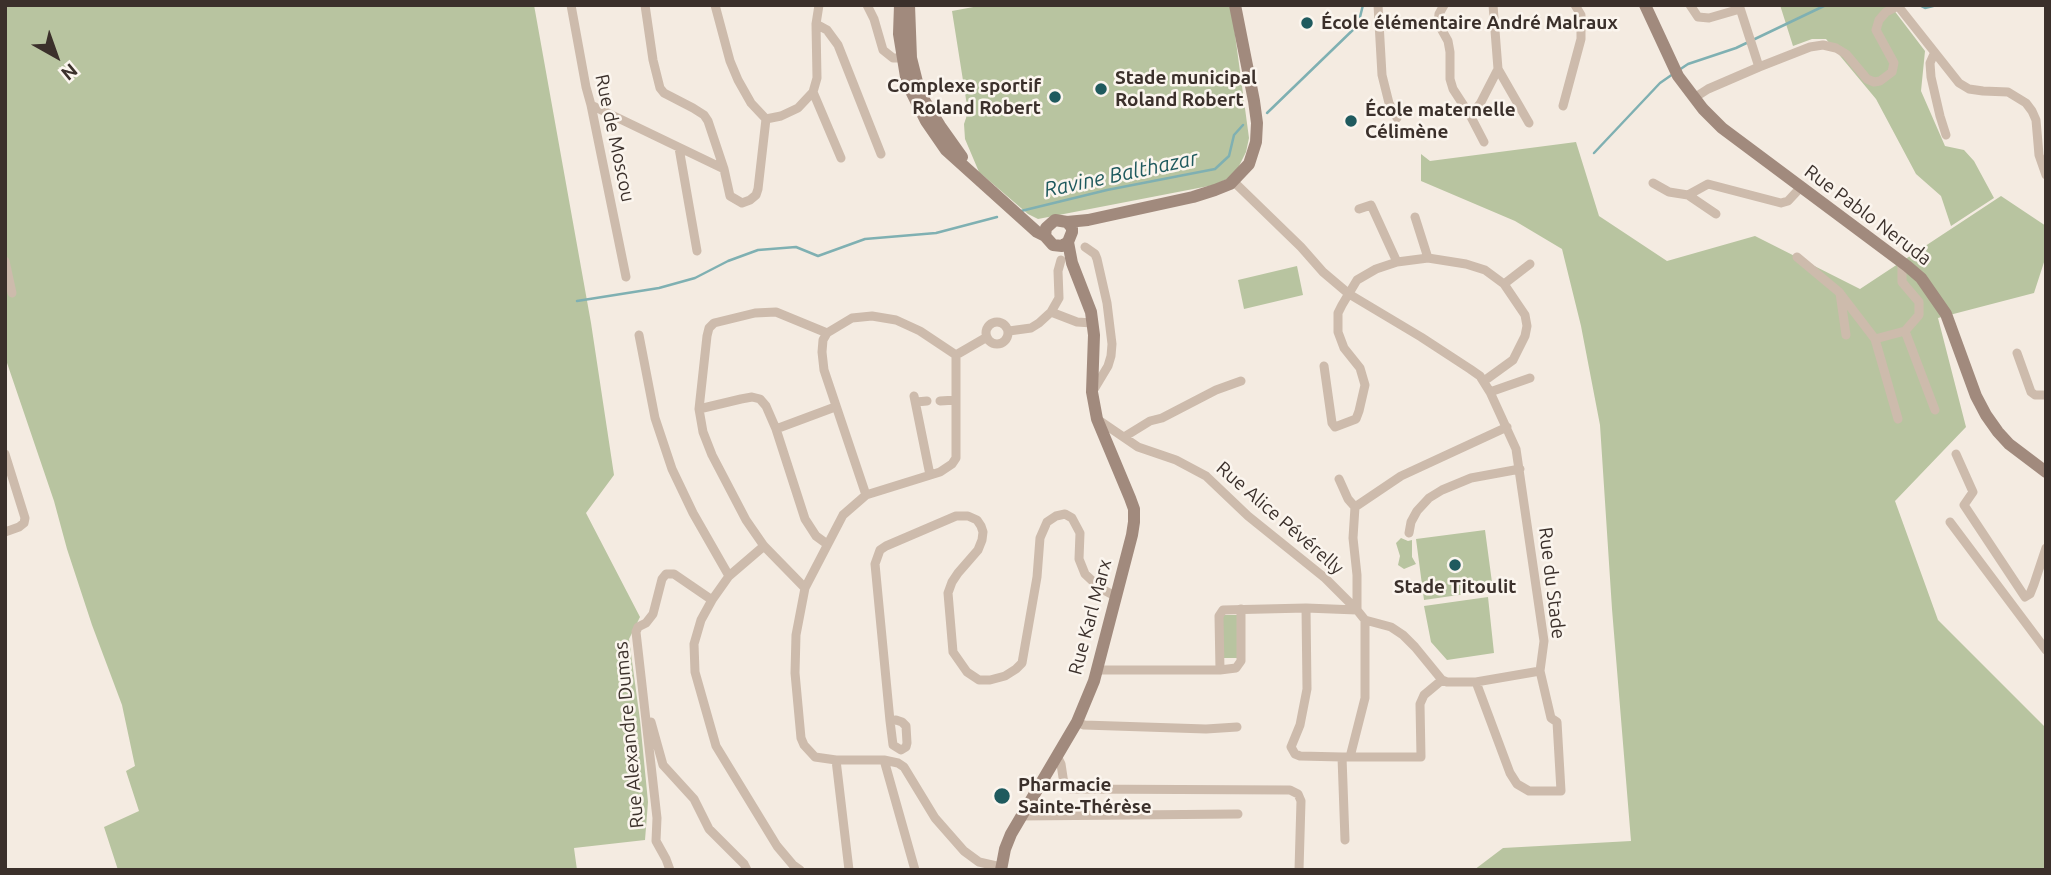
<!DOCTYPE html>
<html>
<head>
<meta charset="utf-8">
<style>
	body { margin:0 }
	#map { position:relative; width:2051px; height:875px; overflow:hidden; background:#f4ebe1; font-family:Ubuntu,sans-serif }
	canvas { display:block }
	.frame { position:absolute; inset:0; border:7px solid #3b302b; pointer-events:none }
	.north { position:absolute; left:21px; top:21px; width:70px; height:70px; -webkit-text-stroke:5px #fbf5ee; paint-order:stroke; rotate:140deg; font-size:19px; font-weight:700; line-height:28px; text-align:center; color:#3b302b }
	.north::after { content:''; display:block; margin:auto; width:24px; height:32px; background:#3b302b; clip-path:polygon(50% 0,100% 100%,50% 72%,0 100%) }
</style>
</head>
<body>
<div id="map">
<canvas width="2051" height="875"></canvas>
<div class="frame"></div>
<div class="north">N</div>
</div>
<script>
const context = document.querySelector('canvas').getContext('2d');
context.lineJoin = 'round';
function fill(path, color) { context.fillStyle = color; context.fill(path, 'evenodd'); }
const poly = rows => new Path2D(rows.map(r => 'M' + r).join(''));
function strokePath(path, color, width, dash) { context.strokeStyle = color; context.lineWidth = width; context.lineCap = dash ? 'butt' : 'round'; context.setLineDash(dash || []); context.stroke(path); }
function write(font, color, halo, rows, align = 'center') {
  context.font = font + ' Ubuntu,sans-serif'; context.lineWidth = 5; context.setLineDash([]); context.textBaseline = 'middle'; context.strokeStyle = halo; context.fillStyle = color; for (const [text, x, y, turn = 0] of rows) {
    context.save(); context.translate(x, y); context.rotate((+turn || 0) * Math.PI / 180); context.textAlign = isNaN(turn) ? turn : align; if (halo) context.strokeText(text, 0, 0); context.fillText(text, 0, 0); context.restore();
  }
}
fill(poly([
	[5,5,534,5,591,323,614,475,586,513,640,617,629,639,640,720,648,802,645,840,574,848,577,870,118,870,104,827,139,811,126,771,135,766,122,705,92,625,67,549,54,501,5,357],
	[984,5,1231,5,1249,138,1246,152,1238,168,1229,178,1214,185,1038,219,1028,214,979,172,965,139,964,124,968,112,952,11],
	[1780,5,1890,5,1925,51,1921,91,1945,146,1964,150,1974,161,1994,198,1951,226,1941,196,1916,174,1876,99,1826,39,1812,39,1793,46],
	[1576,142,1599,216,1667,261,1755,236,1860,289,2001,196,2046,226,2046,256,2034,293,1938,318,1966,427,1895,501,1938,620,2046,728,2046,870,1474,870,1503,848,1631,841,1612,609,1600,425,1581,326,1562,249,1515,221,1421,181,1421,154,1430,161],
	[1297,266,1303,295,1244,309,1238,280],
	[1485,530,1493,590,1424,600,1416,539],
	[1401,538,1408,541,1412,540,1412,557,1416,564,1404,569,1398,565,1400,556,1396,543],
	[1488,597,1494,653,1447,660,1431,642,1424,606],
	[1222,615,1237,615,1239,658,1224,658]
]), '#b8c4a0');
strokePath(poly([
	[1919,5,1925,8,1937,5],
	[1679,70,1688,64,1736,48,1826,5],
	[1267,113,1358,25,1363,5],
	[1594,153,1660,83,1673,74],
	[1021,211,1107,190,1215,169,1229,156,1234,135,1243,125],
	[577,301,659,288,695,278,728,261,758,250,796,247,818,256,865,239,936,233,997,217]
]), '#7fb0b2', 2.5);
strokePath(poly([
	[571,5,586,87,591,105,626,277],
	[645,5,653,60,660,88,664,93,693,108,704,115,708,121,724,169,730,196,742,203,750,200,756,195,758,189,766,119],
	[715,5,730,61,738,80,751,103,766,119],
	[867,5,874,19,883,50,893,58,906,58],
	[1378,5,1382,75,1389,103,1397,118],
	[1444,5,1439,14,1438,23,1448,41,1450,52,1450,79,1453,89,1466,109,1475,110,1480,104,1498,69],
	[1493,5,1498,69,1529,123],
	[1690,5,1698,17,1709,18,1740,9],
	[1739,5,1759,67],
	[816,24,827,30,838,45,881,154],
	[1934,54,1930,63,1931,77,1940,116,1946,135],
	[813,92,841,158],
	[1694,98,1708,89,1759,67,1810,47,1823,45,1836,48,1846,54,1867,79,1874,82,1880,81,1892,72,1894,63,1876,30,1879,20,1886,12,1898,6,1959,83,1969,89,1983,91,2008,92,2026,103,2032,111,2036,120,2039,155,2046,175],
	[591,105,724,169],
	[1563,106,1581,39,1581,15,1575,5],
	[1471,110,1470,115,1484,142],
	[766,119,781,116,798,108,813,92,817,78,816,24,819,5],
	[679,148,697,251],
	[1233,181,1301,247,1323,272,1349,294,1421,337,1470,369,1480,376,1490,392,1516,449,1544,641,1540,671,1476,682,1447,682,1442,680,1415,647,1403,635,1391,627,1365,620],
	[1653,183,1669,192,1688,195],
	[1359,209,1371,205,1397,262],
	[1716,214,1688,195,1708,184,1781,203,1788,201,1801,187],
	[1415,217,1428,258],
	[1085,247,1095,254,1097,259,1107,303,1112,344,1111,356,1108,366,1093,391],
	[1797,257,1839,292,1875,339,1905,331,1919,315,1919,302,1902,282,1902,263],
	[5,261,12,293],
	[1504,284,1530,264],
	[1840,293,1846,335],
	[1051,312,1077,322,1092,323],
	'986 333a11 11 0 1 1 22 0a11 11 0 1 1-22 0Z',
	[1009,331,1031,328,1039,323,1051,312,1059,298,1058,271,1061,260],
	[1905,331,1935,410],
	[639,335,655,418,672,469,693,513,729,576],
	[1875,339,1898,419],
	[2017,353,2031,392,2035,395,2046,395],
	[956,355,956,458,952,464,940,472,866,495,843,515,805,588,796,635,795,673,801,738,804,745,815,757,836,760,884,760,898,763,904,767,935,818,964,851,979,862,1001,867],
	[956,355,987,337],
	[1324,366,1332,423,1335,427,1356,419,1359,411,1365,385,1360,368,1344,348,1338,332,1338,313,1342,305,1357,280,1376,269,1397,262,1428,258,1466,264,1485,270,1504,284,1525,315,1527,326,1525,336,1513,360,1484,381],
	[1490,392,1530,378],
	[914,396,930,475],
	[940,401,956,400],
	[916,402,927,401],
	[699,409,741,399,752,397,760,399,766,406,776,429,805,519,816,536,827,544],
	[1097,419,1138,447,1176,460,1206,476,1248,516,1325,578,1357,610,1365,620],
	[776,429,835,407],
	[1124,437,1150,421,1162,418,1216,390,1241,381],
	[5,454,25,518,24,523,19,527,5,532],
	[1956,454,1973,492,1964,505,2025,597,2030,594,2034,584,2046,548],
	[1339,479,1348,499,1355,507,1353,538,1357,575,1357,610],
	[866,495,824,370,822,352,823,340,827,333,852,318,872,316,896,320,920,331,956,355],
	[1355,507,1401,476,1507,427],
	[1950,522,2046,650],
	[1409,533,1411,522,1417,511,1429,498,1442,490,1471,478,1520,469],
	[764,546,729,576,712,600,701,620,694,644,695,672,716,746,777,846,793,865,800,870],
	[805,588,764,546,746,520,712,455,703,432,699,409,707,336,709,328,714,323,755,313,776,312,827,333],
	[1306,608,1307,689,1300,725,1291,747,1295,754,1300,756,1342,757,1345,840],
	[1097,670,1220,670,1236,668,1241,661,1241,609],
	[1220,670,1219,616,1223,610,1306,608,1357,610],
	[1476,682,1510,773,1517,784,1529,791,1561,791,1557,722,1551,718,1540,671],
	[890,721,896,720,902,722,906,726,907,743,906,747,901,750,893,745,890,721,875,564,880,550,886,546,956,516,968,516,977,520,981,526,983,532,982,540,978,550,958,573,952,582,948,593,953,652,967,672,979,680,990,680,1005,676,1016,669,1022,663,1037,577,1040,538,1047,522,1056,516,1065,514,1072,518,1080,533,1079,559,1085,574,1100,588,1115,596],
	[651,722,663,765,694,799,709,829,744,864,747,870],
	[1077,722,1084,725,1206,729,1237,727],
	[1057,756,1061,764,1064,784,1069,789,1290,790,1298,794,1301,801,1299,870],
	[1342,757,1421,757,1420,704,1424,695,1442,680],
	[1350,757,1365,698,1365,620],
	[836,760,849,870],
	[884,760,915,870],
	[1021,816,1238,814],
	[670,870,666,859,656,841,657,818,636,632,638,627,646,623,653,614,662,579,666,574,674,574,712,600]
]), '#cdbbac', 9);
strokePath(poly([
	[900,5,899,34,907,83,926,121,946,150,1037,232,1045,236,1053,245,1062,246,1068,242,1072,232,1072,228,1067,222,1055,220,1046,228,1045,236],
	[909,5,911,58,917,82,924,100,940,126,962,157],
	[1645,5,1678,76,1703,109,1722,128,1907,266,1921,278,1946,314,1976,396,1986,415,1998,432,2009,444,2046,472],
	[1067,222,1088,220,1193,197,1215,190,1230,184,1249,164,1256,142,1257,123,1254,101,1235,5],
	[1001,870,1005,849,1011,834,1077,722,1094,681,1132,535,1134,522,1134,509,1130,498,1097,419,1092,392,1094,335,1091,312,1072,263,1068,242]
]), '#a18a7d', 12);
for (const [x, y, r, color] of [
	[1307,23,7,"#1f5a5e"],
	[1101,89,7,"#1f5a5e"],
	[1055,97,7,"#1f5a5e"],
	[1351,121,7,"#1f5a5e"],
	[1455,565,7,"#1f5a5e"],
	[1002,796,9,"#1f5a5e"]
]) { const dot = new Path2D(); dot.arc(x, y, r, 0, 2 * Math.PI); context.fillStyle = color; context.fill(dot); strokePath(dot, '#fbf5ee', 2.5); }
write('bold 19px', '#3b302b', '#fbf5ee', [
	["École élémentaire André Malraux",1321,23],
	["Stade municipal",1115,78],
	["Roland Robert",1115,100],
	["Complexe sportif",1041,86,"right"],
	["Roland Robert",1041,108,"right"],
	["École maternelle",1365,110],
	["Célimène",1365,132],
	["Stade Titoulit",1455,587,"center"],
	["Pharmacie",1018,785],
	["Sainte-Thérèse",1018,807]
], 'left');
write('19px', '#3b302b', '#fbf5ee', [
	["Rue de Moscou",615,138,78],
	["Rue Pablo Neruda",1868,215,37],
	["Rue Alice Pévérelly",1280,518,41],
	["Rue du Stade",1552,583,83],
	["Rue Karl Marx",1090,617,-75],
	["Rue Alexandre Dumas",629,735,-95]
]);
write('italic 21px', '#1f5a5e', '#fbf5ee', [
	["Ravine Balthazar",1121,174,-12]
]);
</script>
</body>
</html>
